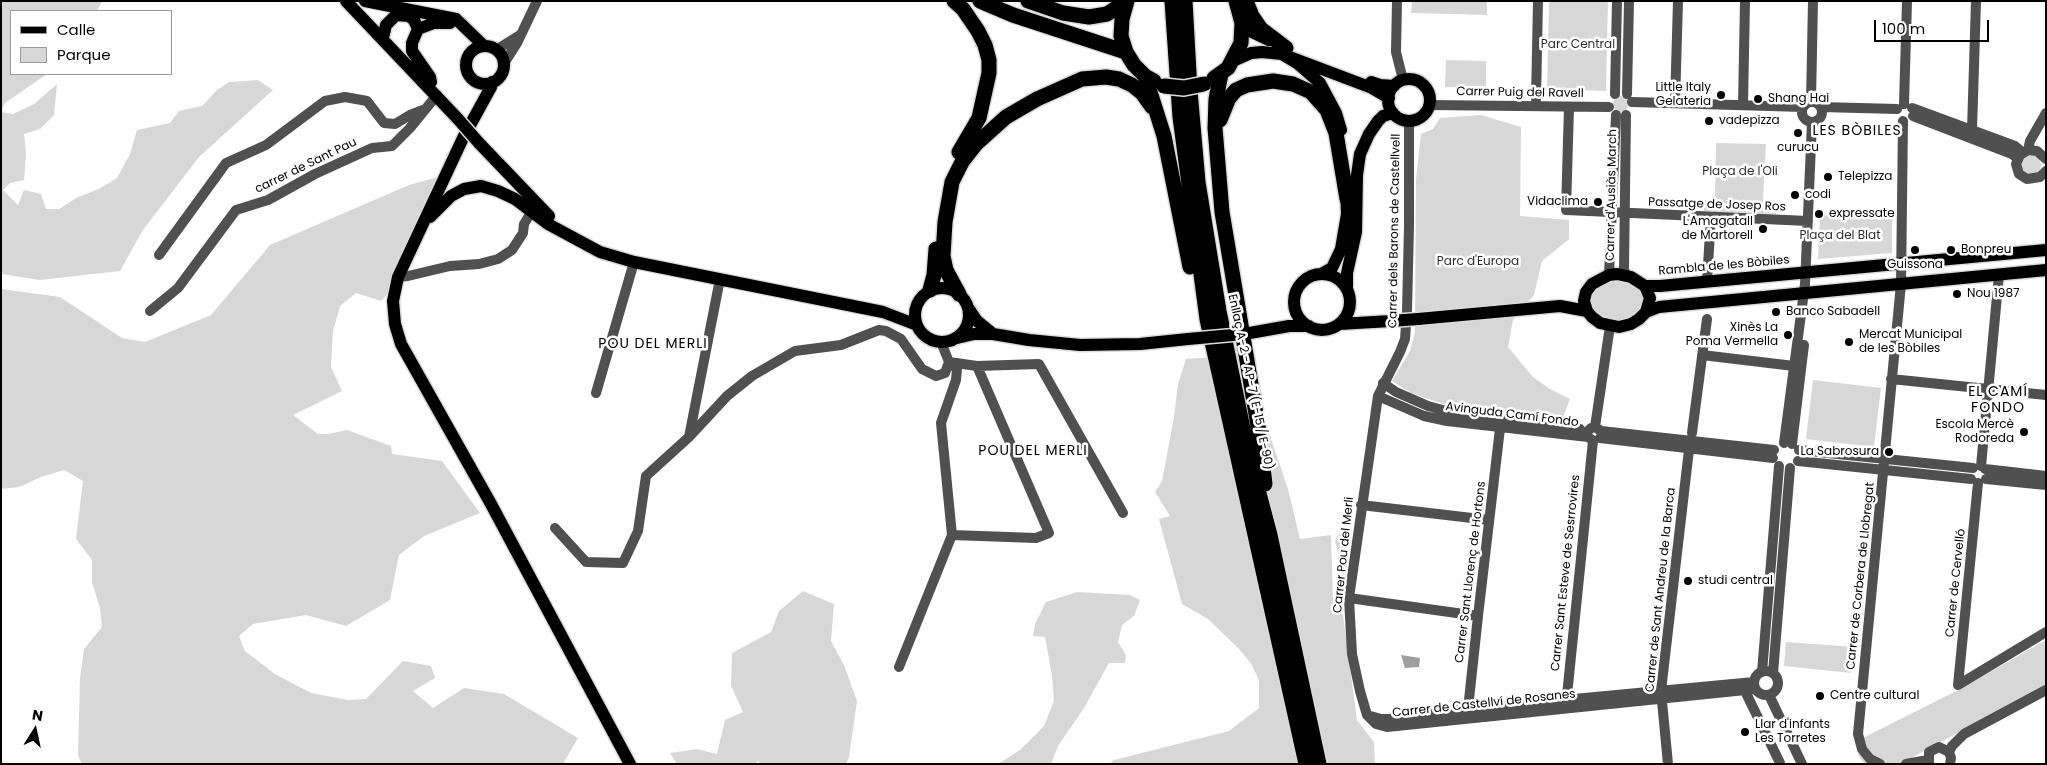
<!DOCTYPE html>
<html>
<head>
<meta charset="utf-8">
<style>
	body { margin:0 }
	#map { position:relative; width:2047px; height:765px; overflow:hidden; background:#fff; font-family:Poppins,sans-serif }
	canvas { display:block }
	.frame { position:absolute; inset:0; border:2px solid #000; pointer-events:none }
	.legend { position:absolute; left:10px; top:10px; width:162px; height:65px; box-sizing:border-box; background:#fff; border:1px solid #999; margin:0; padding:6px 9px; list-style:none; font-size:15px; color:#000 }
	.legend li { display:flex; align-items:center; gap:10px; height:25px }
	.legend b { width:25px; border:1px solid #999 }
	.north { position:absolute; left:10px; top:705px; width:50px; height:50px; -webkit-text-stroke:4px #fff; paint-order:stroke; rotate:10deg; font-size:14px; font-weight:700; line-height:20px; text-align:center; color:#000 }
	.north::after { content:''; display:block; margin:auto; width:18px; height:22px; background:#000; clip-path:polygon(50% 0,100% 100%,50% 72%,0 100%) }
	.scale { position:absolute; left:1874px; top:20px; width:115px; height:22px; box-sizing:border-box; border:2px solid #000; border-top:0; padding-left:6px; font-size:15px; line-height:18px; white-space:nowrap; color:#000; -webkit-text-stroke:4px #fff; paint-order:stroke }
</style>
</head>
<body>
<div id="map">
<canvas width="2047" height="765"></canvas>
<div class="frame"></div>
<ul class="legend">
<li><b style="height:6px;background:#000"></b>Calle</li>
<li><b style="height:14px;background:#d7d7d7"></b>Parque</li>
</ul>
<div class="north">N</div>
<div class="scale">100 m</div>
</div>
<script>
const context = document.querySelector('canvas').getContext('2d');
context.lineJoin = 'round';
function fill(path, color) { context.fillStyle = color; context.fill(path, 'evenodd'); }
const poly = rows => new Path2D(rows.map(r => 'M' + r).join(''));
function strokePath(path, color, width, dash) { context.strokeStyle = color; context.lineWidth = width; context.lineCap = dash ? 'butt' : 'round'; context.setLineDash(dash || []); context.stroke(path); }
function write(font, color, halo, rows, align = 'center') {
  context.font = font + ' Poppins,sans-serif'; context.lineWidth = 5; context.setLineDash([]); context.textBaseline = 'middle'; context.strokeStyle = halo; context.fillStyle = color; for (const [text, x, y, turn = 0] of rows) {
    context.save(); context.translate(x, y); context.rotate((+turn || 0) * Math.PI / 180); context.textAlign = isNaN(turn) ? turn : align; if (halo) context.strokeText(text, 0, 0); context.fillText(text, 0, 0); context.restore();
  }
}
fill(poly([
	[1,1,102,1,97,11,11,11,11,74,47,74,5,103,1,111],
	[1412,1,1487,1,1487,15,1411,13],
	[1549,1,1608,1,1606,91,1547,89],
	[1446,60,1486,61,1486,88,1445,87],
	[258,80,273,90,199,157,143,230,120,271,40,280,1,274,1,112,13,114,34,104,57,84,54,115,40,129,24,134,26,154,24,180,10,183,3,190,18,205,24,190,41,194,46,209,59,209,78,197,99,189,117,178,130,154,137,130,170,123,179,111,202,106,217,90,229,82],
	'1613 104a8 8 0 1 1 16 0a8 8 0 1 1-16 0Z',
	[1481,115,1521,127,1520,216,1569,220,1569,239,1542,261,1534,295,1513,320,1508,347,1533,377,1550,389,1570,399,1563,417,1446,405,1411,393,1392,381,1410,351,1415,332,1416,179,1421,134,1433,129,1440,118],
	[1716,143,1766,144,1763,201,1776,202,1776,214,1704,211,1704,200,1715,199],
	'2021 165a10 10 0 1 1 20 0a10 10 0 1 1-20 0Z',
	[438,177,397,264,389,292,381,301,356,293,340,306,333,331,331,367,342,391,293,415,318,434,328,434,347,430,391,446,392,454,442,461,480,513,424,536,399,555,390,600,346,626,306,615,253,624,239,636,245,651,275,674,311,693,349,700,366,699,403,661,431,666,435,678,413,691,433,708,464,688,504,694,578,738,563,764,82,764,78,755,80,678,84,649,102,627,100,608,92,582,92,560,76,539,83,481,64,470,41,477,19,487,1,489,1,289,60,297,122,338,145,342,211,315,270,245,409,185],
	[1820,215,1892,217,1892,253,1818,259],
	[1619,280,1629,282,1638,287,1644,297,1640,311,1629,319,1619,321,1598,317,1588,299,1596,288,1608,281],
	[1255,354,1263,415,1288,489,1300,539,1331,535,1333,599,1339,603,1343,615,1357,720,1374,742,1375,764,1109,764,1114,760,1229,731,1259,708,1259,681,1252,665,1239,649,1208,619,1182,604,1159,519,1170,516,1155,492,1162,481,1174,417,1178,384,1186,359],
	[1813,380,1881,388,1874,447,1806,439],
	[1340,534,1343,535,1344,538,1340,561,1335,541,1337,536],
	[803,591,834,604,831,641,844,665,857,701,849,757,846,764,760,764,758,761,755,764,677,764,670,753,697,749,717,754,725,720,743,712,731,686,732,653,771,632,779,611],
	[1077,592,1130,595,1140,600,1134,616,1122,625,1118,642,1126,655,1125,663,1109,663,1084,708,1058,746,1051,764,998,764,1020,750,1044,726,1054,701,1052,676,1045,637,1033,636,1035,624,1046,602],
	[2046,640,2046,685,1900,764,1865,764,1859,757,1855,742,1960,689],
	[1786,642,1854,647,1851,673,1784,666]
]), '#d7d7d7');
fill(poly([
	[1401,655,1420,658,1419,667,1405,668]
]), '#9e9e9e');
const major = poly([
	[346,1,458,119],
	[365,1,456,19,484,46],
	[1242,23,1250,31,1269,40],
	[383,38,386,25,396,15,409,16,414,20,418,29],
	'466 65a19 19 0 1 1 38 0a19 19 0 1 1-38 0Z',
	[1282,54,1297,63,1320,83,1336,113,1341,130],
	[1233,61,1251,53,1262,52,1282,54,1372,88,1389,98],
	'1388 100a21 21 0 1 1 42 0a21 21 0 1 1-42 0Z',
	[431,82,430,77,412,51,412,43,418,29,434,23,450,23],
	[492,82,491,87,463,138,398,277,393,301,395,324,401,344,491,504,630,764],
	[1371,82,1380,85,1394,86],
	[479,143,549,216],
	[430,217,451,196,464,189,481,186,498,191,515,199,548,224,600,252,634,262,883,312,917,325],
	[1323,273,1332,268,1341,249,1347,214,1346,190],
	'1294 302a28 28 0 1 1 56 0a28 28 0 1 1-56 0Z',
	[1617,274,1631,277,1645,286,1650,298,1646,312,1639,319,1631,324,1619,327,1600,323,1592,317,1587,311,1584,301,1586,292,1592,284,1609,275,1617,274],
	[1645,286,1660,286,2046,250],
	[1347,287,1347,273,1356,232,1357,175,1360,154,1369,134,1378,121,1383,116,1393,113],
	'915 315a27 27 0 1 1 54 0a27 27 0 1 1-54 0Z',
	[969,309,977,321,993,334],
	[1646,312,1659,307,2046,270],
	[1418,319,1560,306,1587,311],
	[1339,324,1391,321],
	[1244,334,1289,326,1309,326],
	[957,338,974,334,993,334,1029,340,1080,345,1140,344,1188,339]
]);
const highway = poly([
	[954,1,963,9,978,31,985,45,989,60,989,73,979,118,959,152],
	[980,1,1013,15,1126,52],
	[1028,1,1063,13,1089,17,1107,14,1127,1],
	[1127,1,1122,19,1121,36,1126,52,1134,65,1145,76,1154,81],
	[1172,1,1180,117,1207,319,1306,764],
	[1185,1,1190,91,1198,182,1219,311,1247,448,1270,535,1319,764],
	[1246,1,1252,16,1261,29,1286,48],
	[1221,74,1216,99,1215,128,1222,212,1258,426,1265,484],
	[1145,76,1164,136,1190,267],
	[1214,78,1228,68,1241,43,1242,23,1236,1],
	[1220,120,1229,98,1236,90,1247,85,1273,81,1293,84,1311,92,1327,110,1336,133,1347,199],
	[930,290,934,275,936,249],
	[959,294,946,270,943,256,945,222,952,182,962,162,976,144,1006,117,1037,99,1082,79,1106,77,1119,79,1132,85,1142,93,1152,107]
]);
strokePath(major, '#dbdbdb', 15);
strokePath(highway, '#dbdbdb', 18);
strokePath(poly([
	[1397,1,1396,52,1403,80],
	[496,50,520,35],
	[503,65,517,43,537,1],
	[1615,94,1617,1],
	[1627,94,1629,1],
	[1536,99,1538,1],
	[1811,101,1813,1],
	'1802 112a10 10 0 1 1 20 0a10 10 0 1 1-20 0Z',
	[1632,102,1803,107],
	[1675,103,1678,1],
	[1904,104,1907,1],
	[1429,105,1609,107],
	[1743,105,1745,1],
	[1569,107,1566,210,1808,221],
	[1821,107,1897,109],
	[1912,108,2015,146,2023,153],
	[1913,116,2012,154,2018,159],
	[1409,120,1409,226,1407,311,1405,339,1400,352,1378,396,1349,598,1352,654,1360,691,1367,715,1376,724,1387,727,1755,689],
	[1972,130,1976,1],
	[2028,150,2030,141,2046,113],
	[2046,159,2037,151,2028,150,2020,155,2016,164,2019,174,2027,179,2040,177,2046,171],
	[159,255,226,163,266,145,325,101,345,97,367,101,384,123,395,124,410,115,423,110],
	[1609,275,1616,115],
	[1626,276,1624,269,1626,115],
	[398,277,408,276,450,266,479,264,498,259,512,250,523,233,524,224,532,211],
	[1707,281,1711,217],
	[150,311,178,288,236,210,268,200,315,174,372,148,392,146,410,128,437,95],
	[1702,355,1794,366],
	[949,362,977,366,1039,364,1123,513],
	[1891,379,2046,395],
	[1383,383,1396,392,1428,406,1450,412,1485,418,1580,429],
	[596,393,634,262],
	[1378,396,1424,416,1447,421,1588,437],
	[1595,427,1610,326],
	[1692,433,1707,319],
	[689,437,727,396,752,376,795,351,841,345,879,330,886,331,901,339,922,369,936,376,945,373,949,362],
	[1600,438,1773,458],
	[1592,440,1588,437,1587,432,1591,428,1595,427,1601,431,1774,450],
	[1784,443,1805,284,1812,122],
	[1792,444,1804,345],
	[1799,450,1973,468],
	[1798,461,1971,479],
	[1981,466,1999,275],
	[1985,469,2046,476],
	[1986,479,2046,485],
	[1361,505,1489,520],
	[555,528,586,562,623,563,638,531,646,476,689,437,720,279],
	[952,535,1036,538,1049,533,977,366],
	[1349,598,1478,616],
	[899,667,952,535,941,423,956,380,957,369,949,362,941,342],
	'1754 683a12 12 0 1 1 24 0a12 12 0 1 1-24 0Z',
	[1762,672,1779,466],
	[1773,673,1790,468],
	[1958,685,1978,483],
	[1958,685,2046,632],
	[1745,691,1780,763],
	[1769,695,1802,764],
	[1566,705,1593,441],
	[1367,715,1381,719,1389,719,1468,709,1754,682],
	[1469,715,1468,709,1478,616,1501,420],
	[1949,752,1952,746,1964,734,2046,690],
	[1668,764,1661,691,1690,441],
	[1880,764,1870,759,1862,749,1858,734,1901,284,1903,121],
	[1906,764,1928,760],
	[1929,764,1929,752,1939,747,1949,752,1951,758,1950,764]
]), '#505050', 10);
strokePath(major, '#000', 12);
strokePath(highway, '#000', 15);
const majorBridge = poly([
	[458,119,479,143],
	[1391,321,1418,319],
	[1188,339,1244,334]
]);
const highwayBridge = poly([
	[1164,86,1184,88,1204,84]
]);
strokePath(majorBridge, '#dbdbdb', 15, []);
strokePath(highwayBridge, '#dbdbdb', 18, []);
strokePath(majorBridge, '#000', 12);
strokePath(highwayBridge, '#000', 15);
for (const [x, y, r, color] of [
	[1721,95,5,"#000"],
	[1758,99,5,"#000"],
	[1709,121,5,"#000"],
	[1798,133,5,"#000"],
	[1828,177,5,"#000"],
	[1795,195,5,"#000"],
	[1598,202,5,"#000"],
	[1819,214,5,"#000"],
	[1763,229,5,"#000"],
	[1915,250,5,"#000"],
	[1951,250,5,"#000"],
	[1957,294,5,"#000"],
	[1776,312,5,"#000"],
	[1788,335,5,"#000"],
	[1849,342,5,"#000"],
	[2024,432,5,"#000"],
	[1889,452,5,"#000"],
	[1688,581,5,"#000"],
	[1820,696,5,"#000"],
	[1745,732,5,"#000"]
]) { const dot = new Path2D(); dot.arc(x, y, r, 0, 2 * Math.PI); context.fillStyle = color; context.fill(dot); strokePath(dot, '#fff', 2); }
write('12px', '#2e2e2e', '#fff', [
	["Parc Central",1578,45],
	["Plaça de l'Oli",1740,172],
	["Plaça del Blat",1840,236],
	["Parc d'Europa",1478,262]
]);
write('12px', '#000', '#fff', [
	["Little Italy",1711,88,"right"],
	["Gelateria",1711,102,"right"],
	["Shang Hai",1768,99],
	["vadepizza",1719,121],
	["curucu",1798,148,"center"],
	["Telepizza",1838,177],
	["codi",1805,195],
	["Vidaclima",1588,202,"right"],
	["expressate",1829,214],
	["L'Amagatall",1753,222,"right"],
	["de Martorell",1753,236,"right"],
	["Bonpreu",1961,250],
	["Guissona",1915,265,"center"],
	["Nou 1987",1967,294],
	["Banco Sabadell",1786,312],
	["Xinès La",1778,328,"right"],
	["Poma Vermella",1778,342,"right"],
	["Mercat Municipal",1859,335],
	["de les Bòbiles",1859,349],
	["Escola Mercè",2014,425,"right"],
	["Rodoreda",2014,439,"right"],
	["La Sabrosura",1879,452,"right"],
	["studi central",1698,581],
	["Centre cultural",1830,696],
	["Llar d'infants",1755,725],
	["Les Torretes",1755,739]
], 'left');
write('12px', '#000', '#fff', [
	["Carrer Puig del Ravell",1520,93,1],
	["carrer de Sant Pau",306,166,-26],
	["Carrer d'Ausiàs March",1612,195,-89],
	["Passatge de Josep Ros",1717,205,2],
	["Carrer dels Barons de Castellvell",1395,231,-89],
	["Rambla de les Bòbiles",1724,266,-5],
	["Enllaç A-2 - AP-7 (E-15 / E-90)",1250,382,78],
	["Avinguda Camí Fondo",1512,415,7],
	["Carrer Pou del Merli",1344,555,-84],
	["Carrer Sant Llorenç de Hortons",1471,572,-83],
	["Carrer Sant Esteve de Sesrrovires",1566,573,-84],
	["Carrer de Corbera de Llobregat",1861,576,-84],
	["Carrer de Cervelló",1956,583,-84],
	["Carrer de Sant Andreu de la Barca",1661,590,-84],
	["Carrer de Castellví de Rosanes",1484,704,-6]
]);
context.letterSpacing = '1px';
write('14px', '#000', '#fff', [
	["LES BÒBILES",1857,131],
	["POU DEL MERLI",653,344],
	["EL CAMÍ",1998,392],
	["FONDO",1998,408],
	["POU DEL MERLI",1033,451]
]);
context.letterSpacing = '0px';
</script>
</body>
</html>
